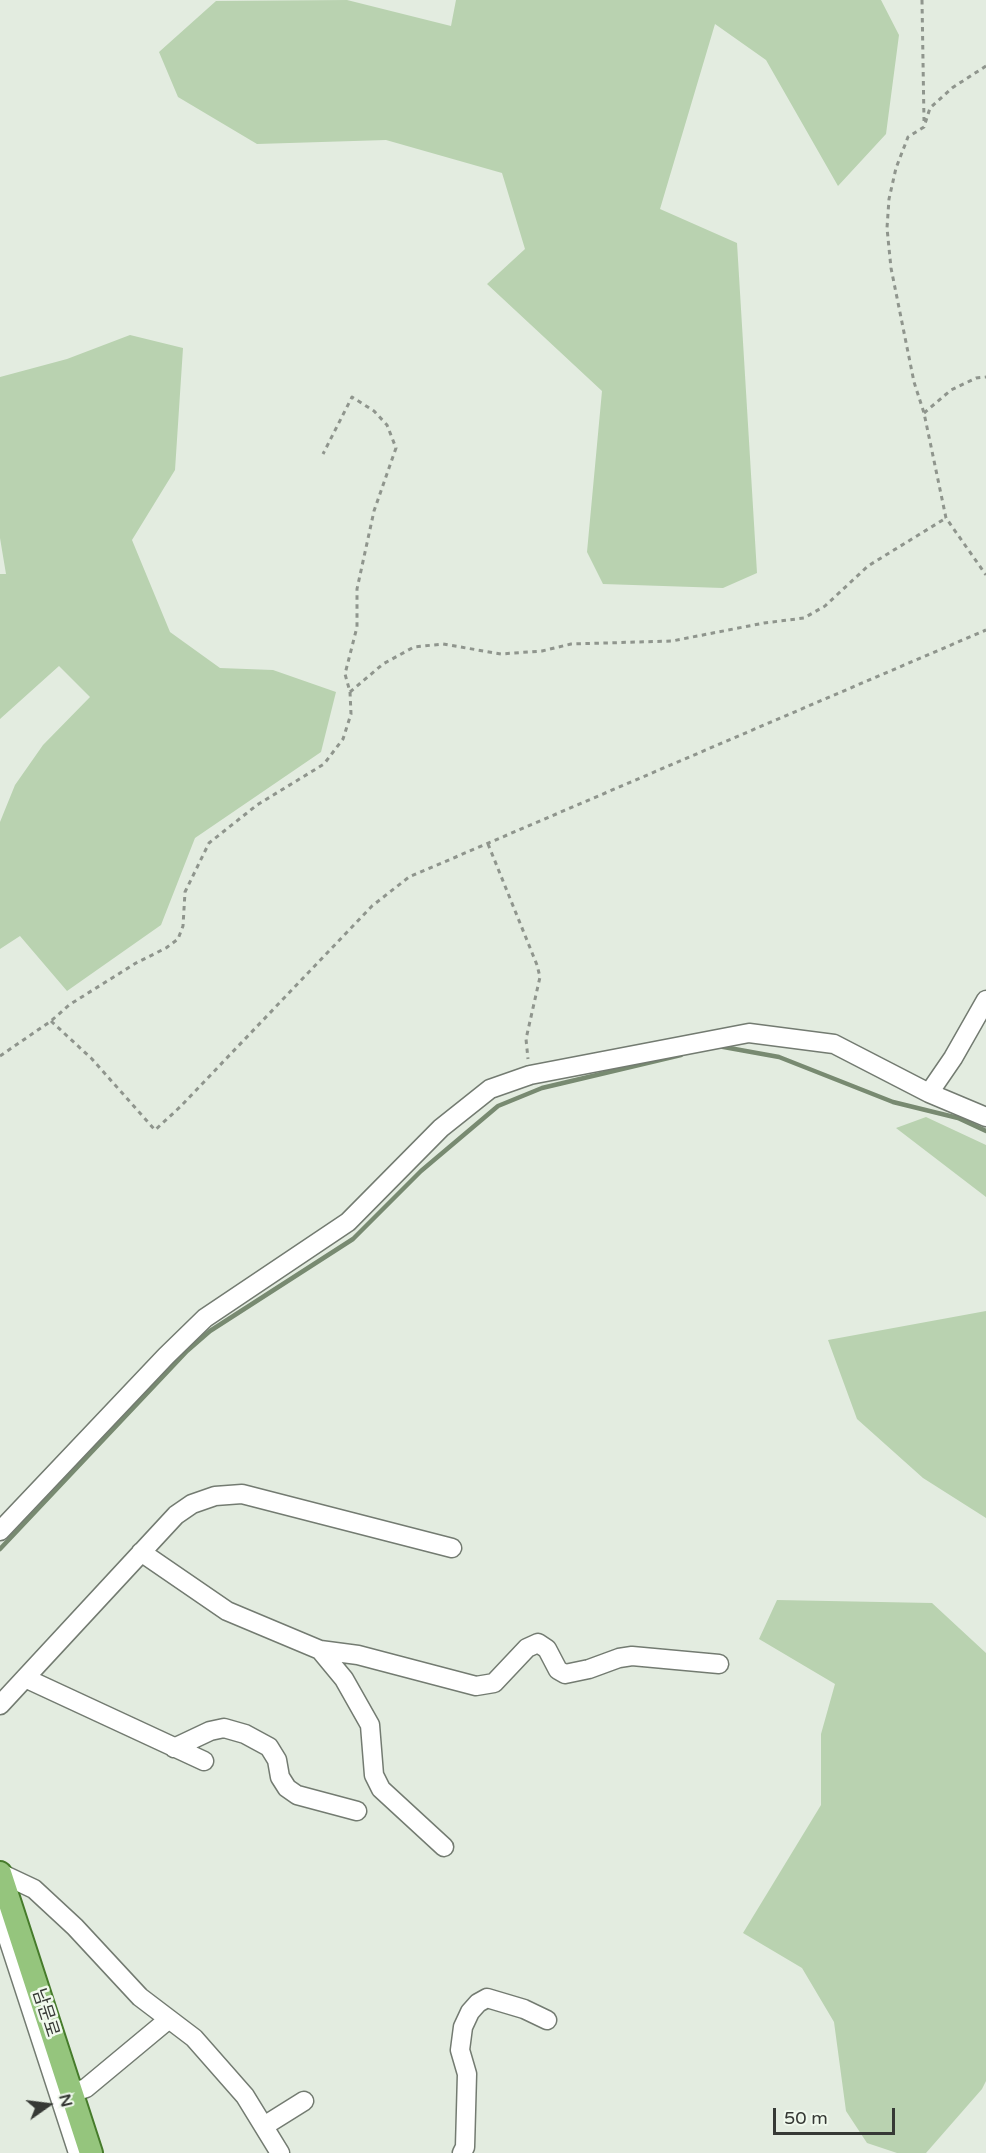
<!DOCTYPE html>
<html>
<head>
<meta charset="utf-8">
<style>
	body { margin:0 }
	#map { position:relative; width:986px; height:2153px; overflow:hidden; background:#e3ece0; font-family:"Varela Round",sans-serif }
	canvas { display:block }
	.north { position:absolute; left:18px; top:2075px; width:60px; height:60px; -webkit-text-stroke:4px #f0f9ed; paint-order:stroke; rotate:76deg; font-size:16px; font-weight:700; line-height:24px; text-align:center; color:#363935 }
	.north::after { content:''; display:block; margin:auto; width:21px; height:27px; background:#363935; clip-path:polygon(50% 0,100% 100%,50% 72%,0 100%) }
	.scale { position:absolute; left:773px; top:2108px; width:122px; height:27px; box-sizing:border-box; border:3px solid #363935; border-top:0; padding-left:8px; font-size:18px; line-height:21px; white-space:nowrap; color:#363935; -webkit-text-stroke:4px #f0f9ed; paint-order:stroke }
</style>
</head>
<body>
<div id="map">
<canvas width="986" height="2153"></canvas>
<div class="north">N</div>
<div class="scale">50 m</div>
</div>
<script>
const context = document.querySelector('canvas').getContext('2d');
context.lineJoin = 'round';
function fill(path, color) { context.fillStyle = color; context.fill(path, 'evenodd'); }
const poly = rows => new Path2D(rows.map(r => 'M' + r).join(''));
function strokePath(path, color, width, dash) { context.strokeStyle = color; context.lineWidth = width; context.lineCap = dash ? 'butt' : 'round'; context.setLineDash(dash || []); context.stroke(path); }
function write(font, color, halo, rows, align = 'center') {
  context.font = font + ' "Varela Round","Noto Sans KR",sans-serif'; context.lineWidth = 5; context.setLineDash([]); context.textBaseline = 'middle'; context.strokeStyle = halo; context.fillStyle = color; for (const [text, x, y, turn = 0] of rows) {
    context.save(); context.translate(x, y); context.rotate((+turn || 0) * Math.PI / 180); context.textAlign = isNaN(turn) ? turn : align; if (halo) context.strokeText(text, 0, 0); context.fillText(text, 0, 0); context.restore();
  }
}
fill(poly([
	[347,0,451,26,456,0,881,0,899,35,886,134,838,186,766,60,715,24,660,209,737,243,757,573,723,588,603,584,587,552,602,391,487,284,525,249,502,173,386,140,257,144,178,97,159,52,216,1],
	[130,335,183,348,175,470,132,540,170,632,220,668,273,670,336,692,321,752,195,838,161,925,67,991,20,936,0,949,0,822,15,785,43,745,90,697,59,666,0,719,0,574,6,574,0,538,0,377,67,359],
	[926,1117,986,1145,986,1197,896,1128],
	[986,1311,986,1518,923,1478,857,1419,828,1340],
	[777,1600,932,1603,986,1653,986,2081,982,2089,926,2153,897,2153,867,2143,846,2111,834,2022,802,1968,743,1933,821,1805,821,1734,835,1684,759,1639]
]), '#b9d2b0');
strokePath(poly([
	[718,1046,779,1057,893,1102,958,1118,986,1131],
	[0,1549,187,1351,210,1331,353,1239,421,1171,498,1106,542,1088,681,1055]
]), '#788a71', 4.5);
const minor = poly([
	[929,1093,986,1117],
	[0,1531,166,1356,205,1318,348,1222,441,1128,490,1089,530,1075,749,1033,834,1044,929,1093,953,1058,986,1000],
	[141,1552,227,1611,320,1650,344,1679,370,1725,374,1775,381,1789,444,1847],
	[320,1650,358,1655,476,1686,494,1683,527,1648,538,1643,547,1649,558,1670,565,1674,589,1669,619,1658,632,1656,719,1664],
	[25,1678,204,1761],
	[0,1705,176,1515,192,1504,215,1496,242,1494,452,1548],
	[174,1748,210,1731,224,1728,245,1734,269,1747,277,1760,280,1777,287,1788,297,1795,357,1811],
	[0,1873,34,1889,75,1927,140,1997,194,2038,245,2096,280,2153],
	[0,1914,78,2153],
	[60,2097,86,2088,169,2019],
	[264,2126,304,2101],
	[462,2153,465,2147,467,2074,460,2050,463,2027,470,2012,478,2003,487,1998,524,2009,547,2020]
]);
const major = poly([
	[0,1873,91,2153]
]);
strokePath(minor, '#737b71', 21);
strokePath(major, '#467b2b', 26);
strokePath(poly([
	[922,0,924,121],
	[986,66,952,88,930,108,924,127,908,137,896,168,889,199,887,228,891,268,914,382,924,413,946,518,986,575],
	[924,413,951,390,976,378,986,377],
	[350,692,383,664,414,647,443,644,501,654,542,651,571,644,672,641,764,623,804,618,825,606,868,566,946,518],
	[488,844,537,965,540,977,526,1039,528,1059],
	[51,1021,92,1059,155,1130,180,1107,372,906,409,877,986,630],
	[0,1056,51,1021,69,1005,136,963,166,948,178,939,183,926,185,892,209,843,257,805,324,764,343,739,351,714,350,692,345,674,357,627,357,589,374,511,396,448,387,425,374,411,352,397,323,454]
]), '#8f958d', 3, [4.5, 4.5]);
strokePath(minor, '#fff', 18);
strokePath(major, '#95c57d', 22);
write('18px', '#363935', '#f0f9ed', [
	["남문로",45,2013,72]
]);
</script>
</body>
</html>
